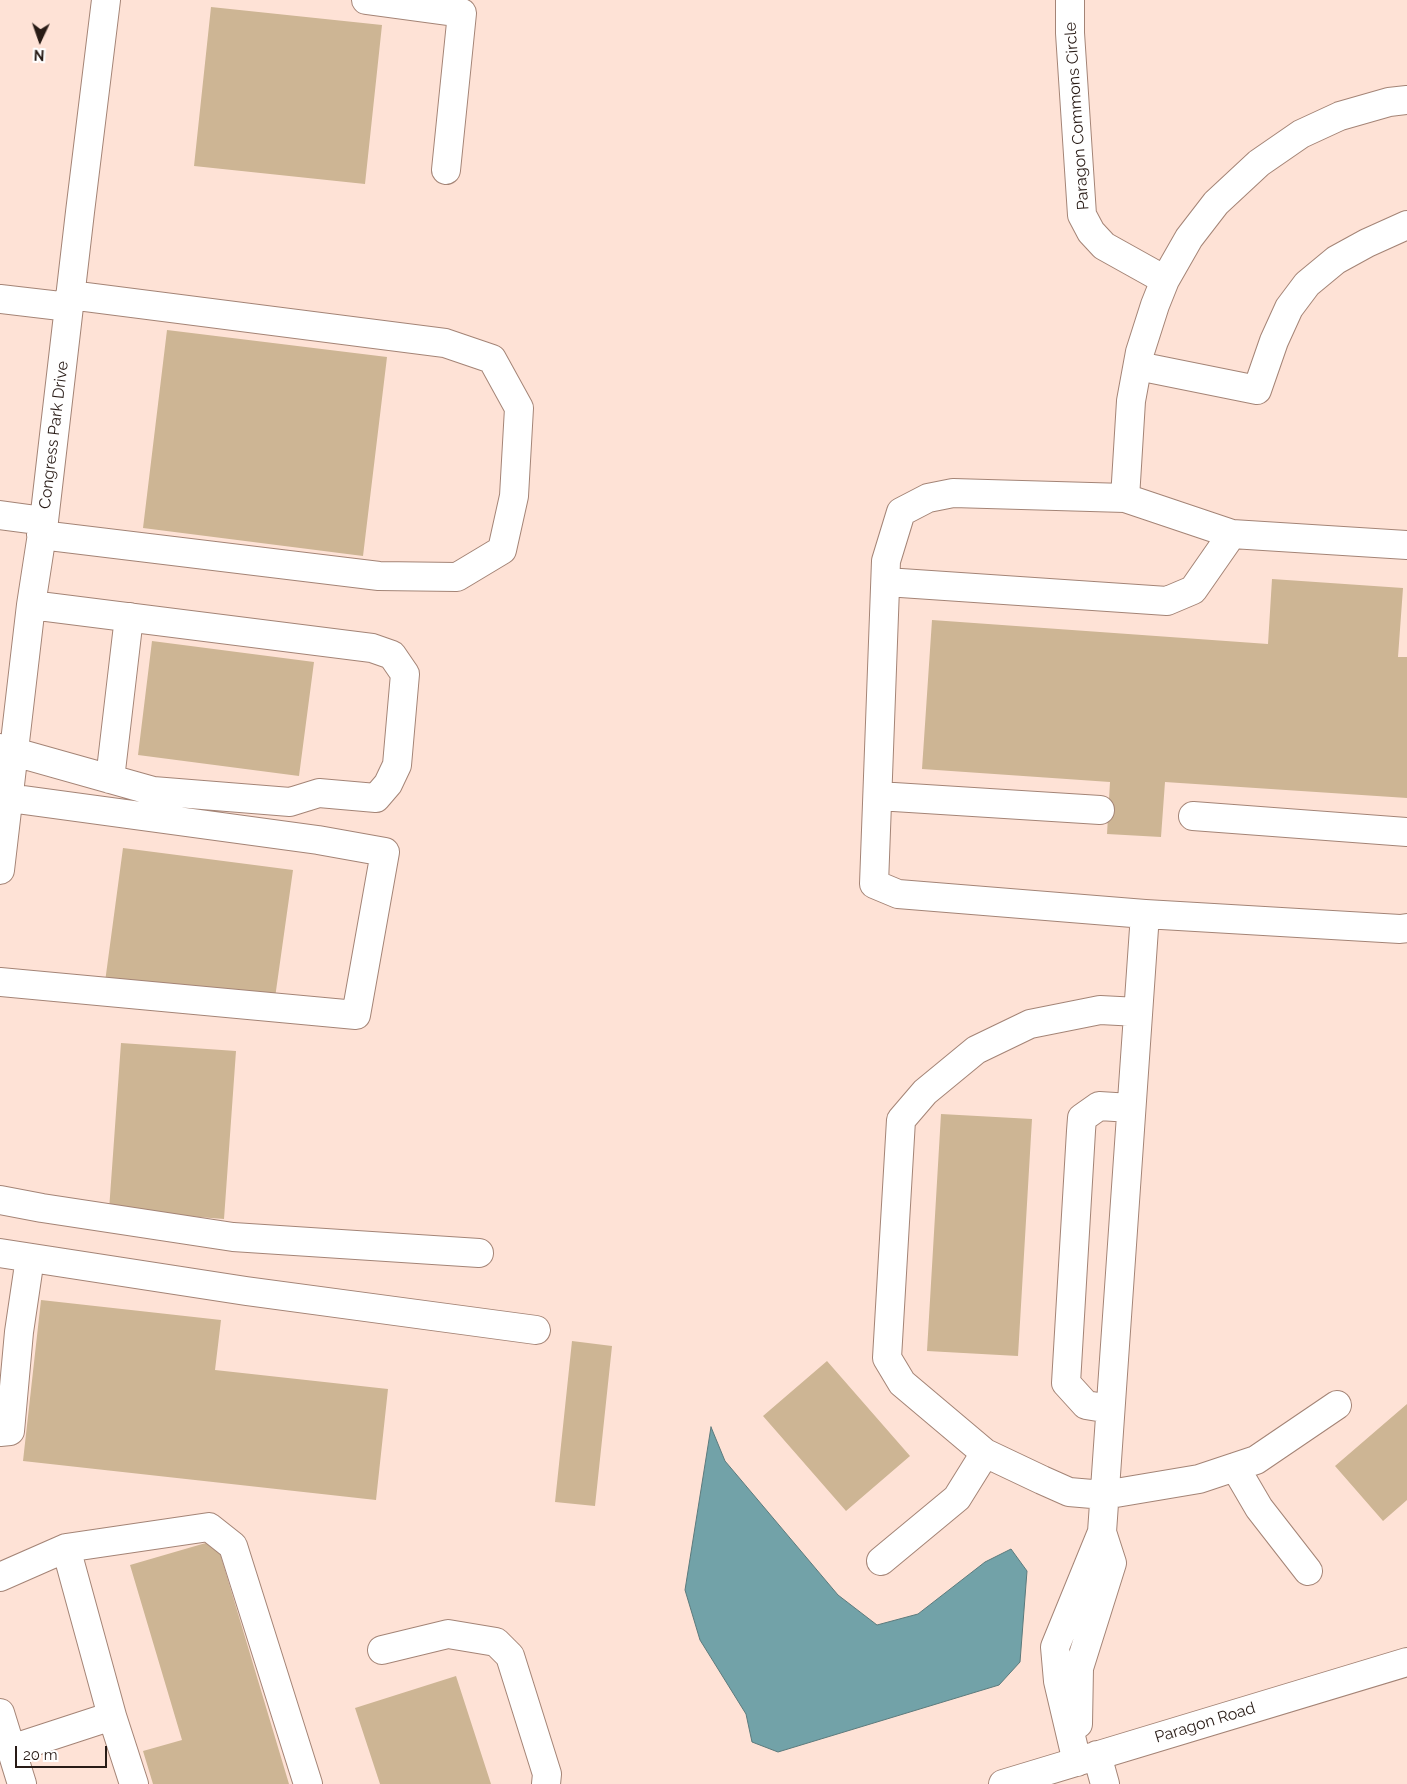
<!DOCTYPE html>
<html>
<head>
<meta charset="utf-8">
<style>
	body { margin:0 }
	#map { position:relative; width:1407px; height:1784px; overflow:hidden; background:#fee2d6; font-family:Raleway,sans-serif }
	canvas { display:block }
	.north { position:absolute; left:15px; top:15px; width:50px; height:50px; -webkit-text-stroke:4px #fff; paint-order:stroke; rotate:183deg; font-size:14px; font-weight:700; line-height:20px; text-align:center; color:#281b16 }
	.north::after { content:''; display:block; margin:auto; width:18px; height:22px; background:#281b16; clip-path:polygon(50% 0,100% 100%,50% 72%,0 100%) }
	.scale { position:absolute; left:15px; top:1746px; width:92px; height:22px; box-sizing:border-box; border:2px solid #281b16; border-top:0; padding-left:6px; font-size:15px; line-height:18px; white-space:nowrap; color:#281b16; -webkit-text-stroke:4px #fff; paint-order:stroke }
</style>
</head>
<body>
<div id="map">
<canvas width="1407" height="1784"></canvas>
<div class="north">N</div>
<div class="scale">20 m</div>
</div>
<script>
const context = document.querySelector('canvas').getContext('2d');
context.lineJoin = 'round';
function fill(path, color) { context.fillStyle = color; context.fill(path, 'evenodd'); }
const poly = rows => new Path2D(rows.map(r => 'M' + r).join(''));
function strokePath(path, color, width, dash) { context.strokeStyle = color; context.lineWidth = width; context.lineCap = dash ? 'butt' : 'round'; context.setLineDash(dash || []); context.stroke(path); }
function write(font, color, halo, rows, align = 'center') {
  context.font = font + ' Raleway,sans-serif'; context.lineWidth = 4.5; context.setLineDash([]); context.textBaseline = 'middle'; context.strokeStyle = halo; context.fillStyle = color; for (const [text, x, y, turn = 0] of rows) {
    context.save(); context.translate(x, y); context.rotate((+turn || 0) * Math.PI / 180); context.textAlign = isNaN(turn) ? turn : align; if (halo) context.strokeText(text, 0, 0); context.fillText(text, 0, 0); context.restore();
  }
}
const water = poly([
	[711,1427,725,1461,838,1595,877,1625,918,1614,985,1562,1011,1549,1027,1571,1020,1662,999,1685,778,1752,752,1742,746,1714,700,1640,685,1590,711,1427]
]);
fill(water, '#72a2a8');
strokePath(water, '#5c7a7c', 1);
fill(poly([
	[211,7,382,25,365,184,194,166],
	[167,330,387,357,363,556,143,528],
	[1272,579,1403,588,1398,657,1407,657,1407,798,1165,782,1161,837,1107,834,1110,782,922,769,932,620,1268,644],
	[152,641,314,662,299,776,138,755],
	[123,848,293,870,274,1005,105,982],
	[121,1043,236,1051,224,1219,109,1210],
	[941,1114,1032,1119,1018,1356,927,1351],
	[41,1300,221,1320,215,1370,388,1389,376,1500,23,1461],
	[572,1341,612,1346,595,1506,555,1502],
	[827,1361,910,1456,846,1511,763,1416],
	[1407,1404,1407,1500,1383,1521,1335,1466],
	[216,1540,289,1784,153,1784,143,1751,182,1740,130,1565],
	[456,1676,491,1784,380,1784,355,1708]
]), '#cdb594');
const minor = poly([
	[366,0,462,13,446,170],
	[1070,0,1070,33,1082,215,1091,232,1104,246,1165,280],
	[0,299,69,307],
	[1138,366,1257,390,1274,341,1289,308,1307,284,1336,260,1367,243,1407,225],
	[1125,498,1131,401,1140,352,1155,305,1165,280,1189,238,1216,203,1259,163,1301,134,1340,116,1389,102,1407,100],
	[0,515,44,521],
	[41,535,379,576,457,577,502,550,514,496,519,408,492,359,445,343,70,295],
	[1407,545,1232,534,1125,498,953,493,928,498,901,512,886,561,874,884,898,894,1145,914,1400,929,1407,928],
	[886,582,1167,601,1193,590,1232,534],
	[0,748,153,791,290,802,319,793,376,798,388,784,397,765,405,674,392,655,372,648,31,605],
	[110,779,129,617],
	[878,796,1100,810],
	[1193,816,1407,832],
	[0,870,31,605,44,521,80,212,106,0],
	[0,982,356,1015,385,852,318,840,9,798],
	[1138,1012,1100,1010,1030,1024,976,1050,925,1092,901,1120,887,1358,902,1383,985,1453,1042,1480,1069,1492,1104,1495,1199,1479,1256,1460,1337,1405],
	[0,1200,42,1208,233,1237,479,1253],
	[0,1253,246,1291,536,1330],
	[1110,1409,1086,1405,1066,1383,1081,1131,1082,1118,1099,1106,1131,1108],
	[0,1432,10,1431,19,1332,30,1258],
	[1235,1467,1259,1508,1308,1571],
	[66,1548,112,1716],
	[881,1561,957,1498,985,1453],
	[0,1577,66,1548,209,1527,233,1546,308,1784],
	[382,1650,448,1634,496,1642,510,1656,547,1774,546,1784],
	[0,1713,22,1784],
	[1078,1724,1079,1668,1112,1563,1102,1532],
	[11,1749,112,1716,134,1784],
	[1097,1755,1105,1784],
	[1077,1762,1058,1681,1055,1647,1102,1532,1145,914],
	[1003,1784,1407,1662]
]);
strokePath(minor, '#a48476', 30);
strokePath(minor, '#fff', 28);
write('16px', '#281b16', '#fff', [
	["Paragon Commons Circle",1077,116,-94],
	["Congress Park Drive",54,435,-83],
	["Paragon Road",1205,1723,-17]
]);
</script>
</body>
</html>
